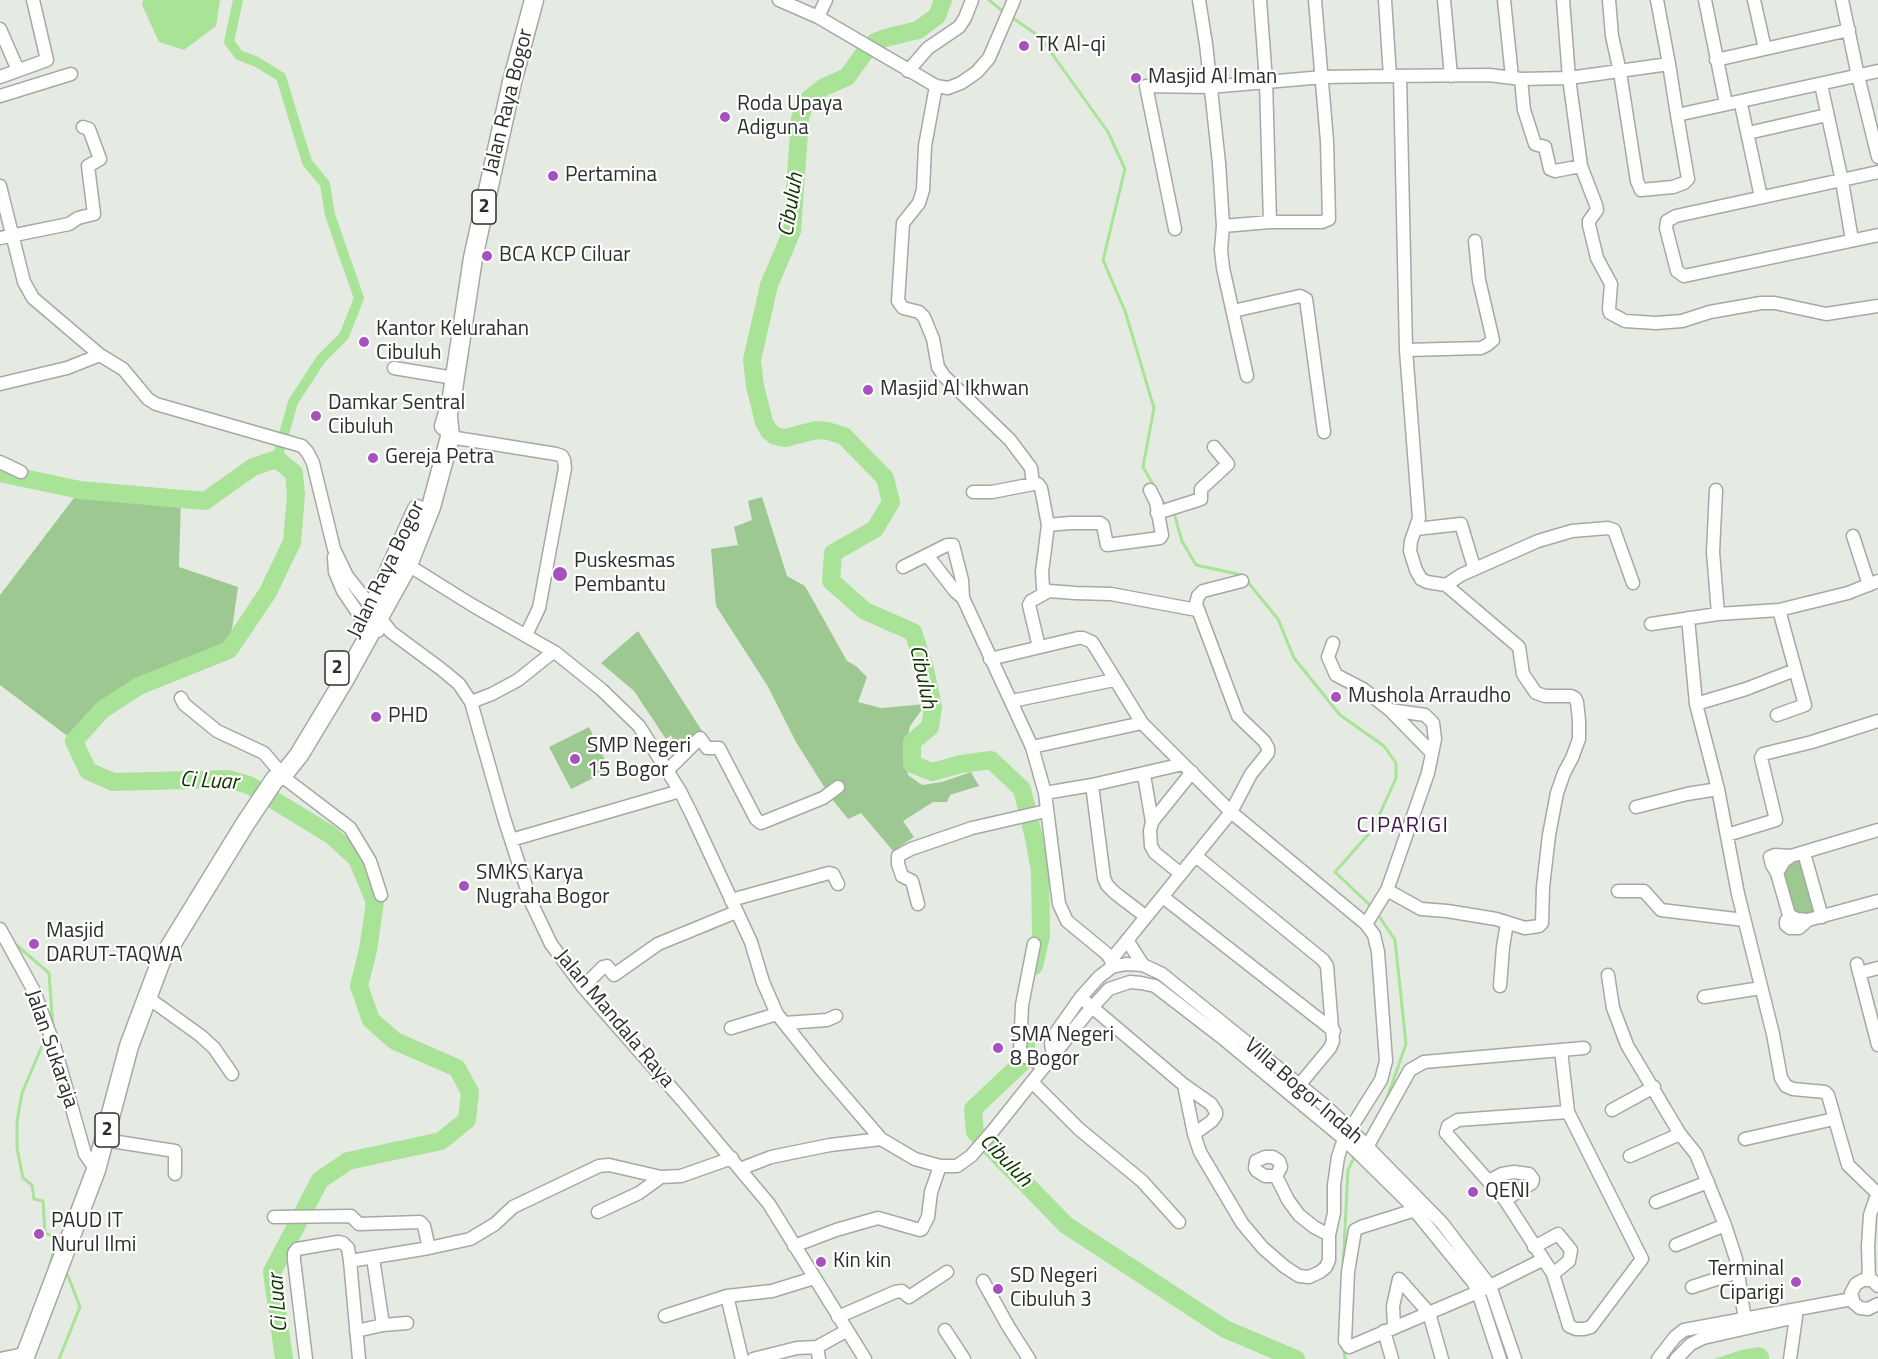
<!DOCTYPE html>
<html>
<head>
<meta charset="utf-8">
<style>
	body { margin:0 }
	canvas { display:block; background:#e5ebe3 }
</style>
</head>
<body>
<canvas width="1878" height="1359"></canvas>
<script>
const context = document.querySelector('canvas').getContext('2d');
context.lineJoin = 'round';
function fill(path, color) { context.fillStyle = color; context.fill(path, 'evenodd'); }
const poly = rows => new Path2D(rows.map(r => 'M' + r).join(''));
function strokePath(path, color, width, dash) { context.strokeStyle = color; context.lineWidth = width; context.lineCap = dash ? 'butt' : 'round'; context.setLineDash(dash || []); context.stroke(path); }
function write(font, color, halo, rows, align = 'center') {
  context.font = font + ' "Titillium Web",sans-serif'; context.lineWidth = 4.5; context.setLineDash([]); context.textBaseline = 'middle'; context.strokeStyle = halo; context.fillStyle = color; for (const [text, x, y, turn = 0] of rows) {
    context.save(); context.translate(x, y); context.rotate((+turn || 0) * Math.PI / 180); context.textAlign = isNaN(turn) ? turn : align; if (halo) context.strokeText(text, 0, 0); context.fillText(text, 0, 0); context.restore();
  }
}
fill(poly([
	[80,490,181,497,179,567,238,587,229,650,161,675,74,741,0,685,0,595],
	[762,497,787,576,805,586,847,661,856,666,867,677,858,702,881,708,926,704,910,726,904,751,908,775,922,785,942,782,971,772,979,786,950,795,947,802,933,802,903,821,914,837,893,851,861,813,848,819,831,798,796,742,767,685,716,606,711,549,738,545,734,527,752,520,748,501],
	[638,631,704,734,678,749,671,735,666,739,634,691,601,663],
	[589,727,610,770,571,789,549,747],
	[1800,858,1817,911,1806,919,1795,915,1783,873,1790,860]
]), '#9ec891');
fill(poly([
	[143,0,220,0,216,26,184,50,159,42,142,5],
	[1759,1347,1765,1349,1769,1355,1769,1359,1714,1359,1741,1350]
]), '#a9e397');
strokePath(poly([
	[989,0,1004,12],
	[1010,16,1040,37,1108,132,1125,169,1103,260,1125,311,1154,408,1143,467,1154,486],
	[1157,492,1166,507],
	[1174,513,1182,541,1196,565,1242,575,1278,619,1294,658,1340,715,1384,746,1396,763,1396,778,1373,829,1335,872,1373,908],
	[1377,913,1395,940,1406,1044,1386,1101],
	[14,943,49,973,53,1028],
	[47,1039,42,1046,22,1093,17,1122,17,1148,23,1178,32,1185,34,1199,43,1201,45,1233,57,1238,50,1265,53,1266],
	[1343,1268,1348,1170,1355,1156],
	[1344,1349,1345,1359],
	[59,1359,80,1307,68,1276,63,1273]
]), '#a9e397', 3);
strokePath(poly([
	[238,0,229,42,239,55,257,62,281,77,307,162,325,184,330,215,359,298,344,336,321,359,293,402,277,459]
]), '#a9e397', 10);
strokePath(poly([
	[943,0,937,16,918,30,885,38,875,42,865,52,847,77,824,87,805,102,800,119,792,231,769,285,752,360,755,386,764,422,769,431,775,436,785,438,816,430,828,431,844,436,885,478,891,502,875,529,833,553,831,581,865,611,913,632,924,665,933,707,930,727,912,742,912,764,932,772,961,764,991,760,1022,789,1034,838,1040,872,1041,936,1034,966],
	[0,473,80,490,205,501,253,467,277,459,294,473,296,495,292,542,268,592,229,650,139,686,102,710,74,741,88,771,113,782,228,779,249,785,331,835,357,859,375,902,368,950,359,986,371,1020,395,1041,457,1068,470,1092,467,1120,441,1141,348,1161,320,1180,272,1272,284,1359],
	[1026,1041,1026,1059,973,1109,975,1132,1066,1225,1225,1329,1296,1359]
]), '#a9e397', 18);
const minor = poly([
	[779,0,818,17,936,86,948,88,961,83,977,72,989,58,1014,0],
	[1199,0,1206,44,1219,163,1223,226],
	[1260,0,1266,81,1270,222,1322,222,1329,219,1327,141,1315,0],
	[1385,0,1390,76],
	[1444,0,1451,76],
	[1504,0,1512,77],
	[1563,0,1569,78,1581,166,1596,205,1597,210,1589,221,1589,225,1597,258,1611,284,1609,309,1610,313,1625,321,1656,323,1682,321,1710,312,1761,303,1775,303,1826,314,1878,306],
	[1609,0,1612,36,1620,72,1637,181,1641,190,1673,187,1684,183,1688,179,1677,115],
	[1657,0,1669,64],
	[1705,0,1726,104],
	[1754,0,1765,49],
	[1842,0,1858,76,1878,157],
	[818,17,826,0],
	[0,29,18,70],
	[1716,60,1849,30],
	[908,71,928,48,959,27,965,18,972,0],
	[0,77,47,60,33,0],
	[1521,79,1524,110,1535,144,1545,147,1550,169,1555,171,1581,166],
	[936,86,925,146,923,190,919,203,903,223,898,301,903,308,919,312,924,317,933,339,938,367,944,376,1010,440,1031,468,1033,484],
	[1822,89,1842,181,1852,240],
	[0,96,71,74],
	[1742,109,1761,197],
	[1748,133,1827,115],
	[1878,172,1676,216,1667,221,1666,228,1677,271,1684,276,1878,235],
	[0,186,24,282,33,298,100,355,123,369,148,399,156,404,302,446,308,453,313,463,334,549,347,576,391,632,441,669,459,684,471,702,504,818,531,902,551,944,583,987,682,1100,769,1204,865,1359],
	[1175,229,1146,86,1210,87,1323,77,1390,76,1489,75,1521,79,1569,78,1669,64,1677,115,1878,71],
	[0,238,69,224,78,218,94,214,88,166,100,159,89,129,83,127],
	[1233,311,1300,296,1306,299,1324,432],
	[1406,350,1481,348,1487,345,1493,340,1479,280,1475,241],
	[394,368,454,378],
	[1247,376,1223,268,1221,250,1223,226,1270,222],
	[0,384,67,368,100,355],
	[450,437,556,454,562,456,564,460,565,468,539,608,526,635],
	[0,462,21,472],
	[1716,490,1713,552,1718,614],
	[973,492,992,492,1033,484,1038,484,1041,488,1048,525,1042,572,1043,588,1049,591,1075,593,1111,594,1197,610],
	[1157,513,1201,499,1201,489,1228,464,1214,447],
	[1048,525,1070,523,1100,523,1103,525,1107,545,1160,538,1162,535,1156,502,1150,490],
	[1416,529,1461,524,1473,564],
	[1853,536,1869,585],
	[334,557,335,572,343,591,364,622,372,630,378,631],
	[408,565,472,605,556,653,602,690,639,726,680,791,692,815,751,942,763,982,777,1014,820,1068,881,1139,915,1159,940,1166,957,1166,971,1156,992,1132,1087,1013,1109,989,1130,982,1141,983,1155,986,1220,1036,1344,1139,1407,1201,1473,1282,1478,1292,1500,1359],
	[903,567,927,555],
	[1446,585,1461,575,1538,541,1572,531,1608,528,1614,530,1633,583],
	[963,598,962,580,953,545,947,545,927,555,955,591,963,598,1032,747,1142,723],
	[1688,618,1696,704,1718,789,1738,894,1773,1034,1781,1078,1786,1086,1793,1089,1825,1092,1828,1095,1848,1165,1877,1193],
	[1651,624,1718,614,1779,610,1848,593,1878,581],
	[1333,643,1328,657,1336,675,1363,689,1390,710,1425,715,1433,723,1435,739,1428,773,1391,879,1387,890,1366,924],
	[1039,647,1029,605,1031,601,1049,591],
	[990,659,1078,638,1083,638,1092,642,1142,723,1231,812,1251,774,1268,753,1268,748,1264,741,1238,716,1196,604,1198,596,1203,591,1242,581],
	[181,698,184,704,217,731,264,753,287,780,350,828,370,861,381,895],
	[1012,701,1114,680],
	[471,702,492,694,518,680,553,652],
	[1696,704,1746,689,1795,670],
	[1390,710,1432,753],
	[1777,715,1805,705,1779,610],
	[1032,747,1045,793,1059,904,1067,921,1107,954,1111,960],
	[667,771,700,738,707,748,719,748,756,819,761,823,823,798,838,787],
	[1144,775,1152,822],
	[1045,793,1092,785],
	[1636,807,1687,794,1718,789],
	[1878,830,1791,856,1784,861,1777,873,1789,915,1797,919,1808,920,1878,901],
	[1727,835,1776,820,1761,758,1763,754,1812,742,1878,721],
	[511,840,680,791],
	[1804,853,1822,917],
	[1197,857,1323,960,1327,966,1333,1041,1330,1048,1296,1089],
	[1777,873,1772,865,1770,857,1775,855,1791,856],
	[1181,874,1155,853,1151,846,1150,831,1152,822,1192,772],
	[1387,890,1421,909,1447,911,1496,919,1525,928,1539,926,1542,923,1543,887,1549,835,1557,793,1564,773,1572,758,1579,739,1579,721,1577,702,1575,698,1571,696,1545,696,1536,693,1523,674,1519,647,1446,585,1427,582,1421,579,1416,570,1410,551,1411,541,1419,518,1406,350,1400,76],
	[1618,891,1644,891,1661,910,1744,920],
	[1163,897,1334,1031],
	[731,900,829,873,833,874,838,884],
	[918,904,912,881,902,876,898,864,898,856,911,849,972,828,1046,811],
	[1145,916,1115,893,1107,885,1104,878,1092,785,1183,764],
	[1791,917,1786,921,1786,925,1790,928,1799,928,1808,920],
	[0,929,34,991,54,1045,85,1154,96,1170],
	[1127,940,1143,965],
	[1034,944,1022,1005,1020,1051,1022,1055,1045,1066],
	[1857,964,1878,1045],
	[1112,967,1111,960,1231,812,1366,924,1374,935,1378,952,1386,1061,1381,1080,1344,1139,1338,1157,1334,1185,1334,1213,1329,1235,1329,1260,1326,1267,1320,1272,1309,1277,1299,1276,1285,1267,1263,1248,1242,1223,1200,1152,1194,1134,1184,1085],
	[1859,973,1878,968],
	[1608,975,1613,1008,1627,1045,1680,1134,1696,1154,1725,1225,1736,1259,1746,1328],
	[1500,986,1503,947,1507,923],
	[583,987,603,967,607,966,614,975,658,944,736,912],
	[147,997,201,1036,214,1048,232,1074],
	[1704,997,1761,988],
	[1086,1002,1184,1085,1211,1104,1216,1112,1216,1115,1212,1121,1194,1134],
	[785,1023,827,1020,836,1016],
	[731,1028,777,1014],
	[1561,1050,1584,1048],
	[1053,1055,1051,1043,1057,1031,1081,997,1099,977,1112,967,1126,964,1143,965,1162,974,1323,1104,1349,1128,1442,1223,1490,1286,1515,1359],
	[1033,1083,1079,1129,1142,1181,1179,1222],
	[1612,1110,1654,1087],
	[1745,1139,1834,1119],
	[105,1140,175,1151,175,1174],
	[1367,1147,1410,1070,1419,1065,1424,1062,1561,1050,1568,1112,1642,1259,1591,1327,1584,1329,1576,1329,1569,1326,1553,1274,1505,1200,1446,1133,1448,1126,1458,1120,1568,1112],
	[1630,1156,1680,1134],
	[740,1169,771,1157,830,1145,881,1139],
	[1276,1176,1265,1176,1257,1171,1255,1168,1256,1161,1265,1157,1273,1157,1279,1161,1281,1167,1276,1176,1288,1200,1299,1215,1314,1227,1329,1235],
	[1488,1181,1502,1174,1514,1172,1529,1174,1533,1179,1532,1183,1505,1200],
	[1656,1202,1708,1182],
	[1415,1210,1361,1227,1355,1230,1348,1272,1345,1341,1349,1347,1478,1292,1542,1260],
	[598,1212,639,1193,661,1177],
	[274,1217,351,1216,359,1224,420,1222,424,1226,429,1248],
	[1676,1245,1725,1225],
	[794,1246,836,1230,878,1218,920,1230,922,1229,928,1217,931,1192,940,1166],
	[1534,1247,1558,1234,1571,1250,1569,1261,1553,1274],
	[350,1261,359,1359],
	[1869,1280,1868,1246,1870,1215,1878,1192],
	[983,1281,1008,1326,1029,1359],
	[1878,1286,1872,1280,1863,1280,1856,1284,1851,1293,1854,1303,1860,1308,1868,1309,1878,1304],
	[1692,1287,1738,1272],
	[727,1296,742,1359],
	[665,1316,727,1296,772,1291,814,1278],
	[838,1317,895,1292,902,1291,909,1297,947,1272],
	[383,1325,407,1323],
	[1394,1327,1393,1306,1399,1279,1429,1313,1442,1359],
	[945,1330,964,1359],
	[356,1331,383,1325,373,1258],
	[1384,1331,1392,1359],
	[817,1347,819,1359],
	[0,1359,25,1354],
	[306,1359,294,1260,294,1253,297,1249,338,1242,343,1243,348,1248,350,1261,429,1248,470,1239,495,1224,513,1207,599,1166,609,1165,661,1177,681,1176,732,1158],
	[753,1359,797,1348,817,1347,846,1331],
	[1658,1359,1675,1337,1684,1330,1852,1299],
	[1676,1359,1691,1344,1703,1338,1796,1317],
	[1790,1359,1796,1317,1795,1310]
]);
const highway = poly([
	[444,426,451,403,473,258,512,82,534,0],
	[375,602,417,509],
	[24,1359,96,1170,129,1046,161,961,245,824,275,779,283,775,299,755,346,677,408,565,431,507,450,437,448,417]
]);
strokePath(minor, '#a4aaa2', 15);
strokePath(highway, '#a4aaa2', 21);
strokePath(minor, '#fff', 12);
strokePath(highway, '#fff', 18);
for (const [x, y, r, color] of [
	[1024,46,6,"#a751bf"],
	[1136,78,6,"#a751bf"],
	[725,117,6,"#a751bf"],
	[553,176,6,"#a751bf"],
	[487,256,6,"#a751bf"],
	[364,342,6,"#a751bf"],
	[868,390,6,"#a751bf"],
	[316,416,6,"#a751bf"],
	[373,458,6,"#a751bf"],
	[560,574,8,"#a751bf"],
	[1336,697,6,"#a751bf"],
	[376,717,6,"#a751bf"],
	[575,759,6,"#a751bf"],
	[464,886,6,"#a751bf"],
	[34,944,6,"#a751bf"],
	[998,1048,6,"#a751bf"],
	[1473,1192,6,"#a751bf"],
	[39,1234,6,"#a751bf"],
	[821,1262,6,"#a751bf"],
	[1796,1282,6,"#a751bf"],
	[998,1289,6,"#a751bf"]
]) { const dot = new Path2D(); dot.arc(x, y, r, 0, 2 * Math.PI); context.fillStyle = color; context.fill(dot); strokePath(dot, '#fff', 2); }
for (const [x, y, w] of [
	[484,207,24],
	[337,668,24],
	[107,1130,24]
]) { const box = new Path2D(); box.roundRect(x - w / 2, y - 17, w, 34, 4.5); context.fillStyle = '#fff'; context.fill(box); strokePath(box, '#2c2f2c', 1.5); }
write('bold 20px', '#2c2f2c', null, [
	["2",484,207],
	["2",337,668],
	["2",107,1130]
]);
write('21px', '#2c2f2c', '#fff', [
	["TK Al-qi",1036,46],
	["Masjid Al Iman",1148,78],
	["Roda Upaya",737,105],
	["Adiguna",737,129],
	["Pertamina",565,176],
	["BCA KCP Ciluar",499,256],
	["Kantor Kelurahan",376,330],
	["Cibuluh",376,354],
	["Masjid Al Ikhwan",880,390],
	["Damkar Sentral",328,404],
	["Cibuluh",328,428],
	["Gereja Petra",385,458],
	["Puskesmas",574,562],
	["Pembantu",574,586],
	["Mushola Arraudho",1348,697],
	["PHD",388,717],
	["SMP Negeri",587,747],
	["15 Bogor",587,771],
	["SMKS Karya",476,874],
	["Nugraha Bogor",476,898],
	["Masjid",46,932],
	["DARUT-TAQWA",46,956],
	["SMA Negeri",1010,1036],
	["8 Bogor",1010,1060],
	["QENI",1485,1192],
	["PAUD IT",51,1222],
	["Nurul Ilmi",51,1246],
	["Kin kin",833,1262],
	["Terminal",1784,1270,"right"],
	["Ciparigi",1784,1294,"right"],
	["SD Negeri",1010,1277],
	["Cibuluh 3",1010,1301]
], 'left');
write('21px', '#2c2f2c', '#fff', [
	["Jalan Raya Bogor",509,102,-76],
	["Jalan Raya Bogor",387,570,-64],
	["Jalan Mandala Raya",614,1019,50],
	["Jalan Sukaraja",51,1049,71],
	["Villa Bogor Indah",1303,1092,41]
]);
write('italic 22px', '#0f3400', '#fff', [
	["Cibuluh",792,205,-81],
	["Cibuluh",922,677,78],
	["Ci Luar",209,782,3],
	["Cibuluh",1005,1161,46],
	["Ci Luar",279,1303,-94]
]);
context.letterSpacing = '1.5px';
write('22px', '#42184d', '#fff', [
	["CIPARIGI",1403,827]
]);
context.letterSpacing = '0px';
</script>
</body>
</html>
